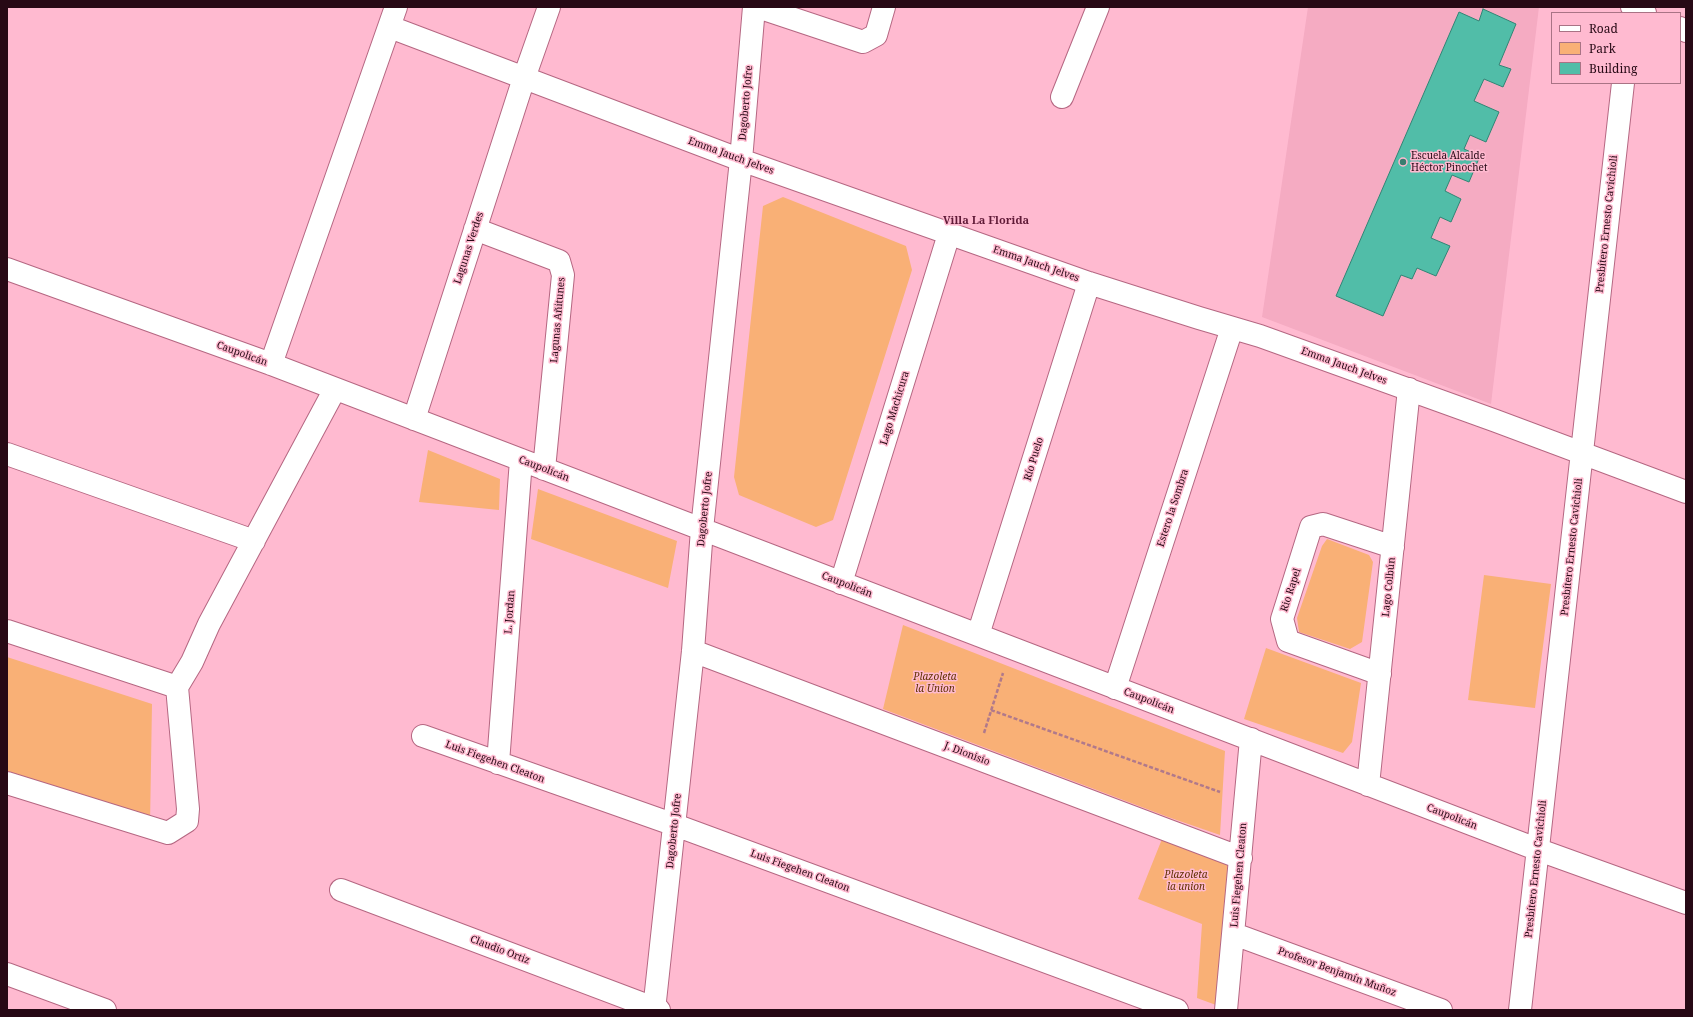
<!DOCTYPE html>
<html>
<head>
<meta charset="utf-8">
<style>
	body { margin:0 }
	#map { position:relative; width:1693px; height:1017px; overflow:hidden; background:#ffbad0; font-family:"Noto Serif",serif }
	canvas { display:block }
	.frame { position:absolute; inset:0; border:8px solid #270915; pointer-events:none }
	.legend { position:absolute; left:1551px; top:12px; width:130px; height:72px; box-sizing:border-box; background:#ffbad0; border:1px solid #a97385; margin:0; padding:5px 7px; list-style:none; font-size:12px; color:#270915 }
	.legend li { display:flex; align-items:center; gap:8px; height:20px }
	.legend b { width:20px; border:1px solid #a97385 }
</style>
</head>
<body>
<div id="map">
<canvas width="1693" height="1017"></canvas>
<div class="frame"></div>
<ul class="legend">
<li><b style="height:5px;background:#fff"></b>Road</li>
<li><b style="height:11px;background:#f9b076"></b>Park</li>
<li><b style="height:11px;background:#51bda8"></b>Building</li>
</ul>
</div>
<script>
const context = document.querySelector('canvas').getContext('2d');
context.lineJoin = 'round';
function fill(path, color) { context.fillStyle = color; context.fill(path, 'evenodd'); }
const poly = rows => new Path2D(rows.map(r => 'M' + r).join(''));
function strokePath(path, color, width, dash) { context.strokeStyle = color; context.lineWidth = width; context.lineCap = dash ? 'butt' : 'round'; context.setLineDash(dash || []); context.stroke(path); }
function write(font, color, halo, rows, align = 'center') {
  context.font = font + ' "Noto Serif",serif'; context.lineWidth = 3; context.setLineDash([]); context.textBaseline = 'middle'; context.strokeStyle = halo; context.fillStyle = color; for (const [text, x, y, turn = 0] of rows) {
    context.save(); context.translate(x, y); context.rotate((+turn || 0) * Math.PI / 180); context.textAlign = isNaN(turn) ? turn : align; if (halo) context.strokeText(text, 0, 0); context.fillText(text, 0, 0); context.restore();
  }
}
fill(poly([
	[1308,7,1539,7,1491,404,1262,317]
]), '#f5abc2');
fill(poly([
	[783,197,906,246,912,270,833,520,816,527,739,495,734,477,763,206],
	[428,450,500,479,499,510,419,502],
	[538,489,677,541,668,588,531,539],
	[1327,539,1369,555,1373,562,1362,642,1350,649,1299,632,1297,618,1322,546],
	[1484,575,1551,584,1535,708,1468,700],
	[903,625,1225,751,1220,835,1168,817,883,709],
	[1266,648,1361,683,1352,742,1343,753,1244,719],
	[7,657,152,704,150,825,7,771],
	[1164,834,1228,863,1216,1005,1197,998,1202,924,1138,899]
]), '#f9b076');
const building = poly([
	[1483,9,1516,24,1499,65,1511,69,1503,87,1484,79,1474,101,1499,112,1486,142,1470,135,1464,149,1480,156,1469,182,1452,175,1445,191,1461,199,1451,222,1440,217,1431,238,1450,246,1436,276,1417,268,1412,279,1401,275,1383,316,1336,296,1459,12,1479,21,1483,9]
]);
fill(building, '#51bda8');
strokePath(building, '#318575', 1);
const minor = poly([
	[758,7,863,42,876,35,884,7],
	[1632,7,1645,13],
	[390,27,741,160,1089,283,1199,318,1260,336,1496,421,1686,492],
	[1680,28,1686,31],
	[1062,97,1098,7],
	[475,229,559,261,563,275,544,469],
	[7,269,271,364,1539,850,1686,903],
	[271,364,396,7],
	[414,419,524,78,549,7],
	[7,454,254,541],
	[841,583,949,234],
	[7,631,177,687],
	[978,635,1089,283],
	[693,651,1241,858],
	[1380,674,1288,641,1282,619,1311,527,1323,524,1393,547],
	[1115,688,1232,328],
	[423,736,675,825,1177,1010],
	[498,763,521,460],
	[7,783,168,833,187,821,188,809,177,687,192,662,209,624,335,389],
	[1368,785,1409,389],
	[341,890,659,1010],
	[1234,934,1441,1010],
	[7,974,105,1010],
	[654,1010,693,651,702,529,741,160,754,7],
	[1226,1010,1251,739],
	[1520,1010,1623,83]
]);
strokePath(minor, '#b56782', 24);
strokePath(poly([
	[991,710,1220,792],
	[984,733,1003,673]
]), '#b0798b', 2.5, [4, 2]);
strokePath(minor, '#fff', 22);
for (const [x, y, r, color] of [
	[1403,162,4,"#3a7d70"]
]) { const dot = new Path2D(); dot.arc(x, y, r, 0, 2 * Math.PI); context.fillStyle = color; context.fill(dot); strokePath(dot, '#ffbad0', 1.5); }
write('10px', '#270915', '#ffbad0', [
	["Dagoberto Jofre",746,103,-85],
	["Emma Jauch Jelves",731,156,20],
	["Presbítero Ernesto Cavichioli",1607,224,-84],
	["Lagunas Verdes",469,248,-72],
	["Emma Jauch Jelves",1036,264,19],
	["Lagunas Añitunes",558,320,-85],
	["Caupolicán",242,354,20],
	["Emma Jauch Jelves",1344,366,20],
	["Lago Machicura",895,408,-73],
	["Río Puelo",1034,459,-73],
	["Caupolicán",544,469,21],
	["Estero la Sombra",1173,508,-72],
	["Dagoberto Jofre",705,509,-84],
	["Presbítero Ernesto Cavichioli",1572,547,-84],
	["Caupolicán",847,585,21],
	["Lago Colbún",1389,587,-84],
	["Rio Rapel",1291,590,-72],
	["L. Jordan",510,612,-86],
	["Caupolicán",1149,701,21],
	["J. Dionisio",967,754,21],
	["Luis Fiegehen Cleaton",495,762,20],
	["Caupolicán",1452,817,21],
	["Dagoberto Jofre",674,831,-84],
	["Presbítero Ernesto Cavichioli",1536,869,-84],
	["Luis Fiegehen Cleaton",800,871,20],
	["Luis Fiegehen Cleaton",1239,875,-85],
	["Claudio Ortiz",500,950,21],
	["Profesor Benjamín Muñoz",1337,972,20]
]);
write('10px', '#270915', '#ffbad0', [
	["Escuela Alcalde",1411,156],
	["Héctor Pinochet",1411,168]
], 'left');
write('italic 10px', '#603100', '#ffbad0', [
	["Plazoleta",935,677],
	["la Union",935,689],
	["Plazoleta",1186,875],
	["la union",1186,887]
]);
write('bold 11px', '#601a37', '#ffbad0', [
	["Villa La Florida",986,221]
]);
</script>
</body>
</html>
